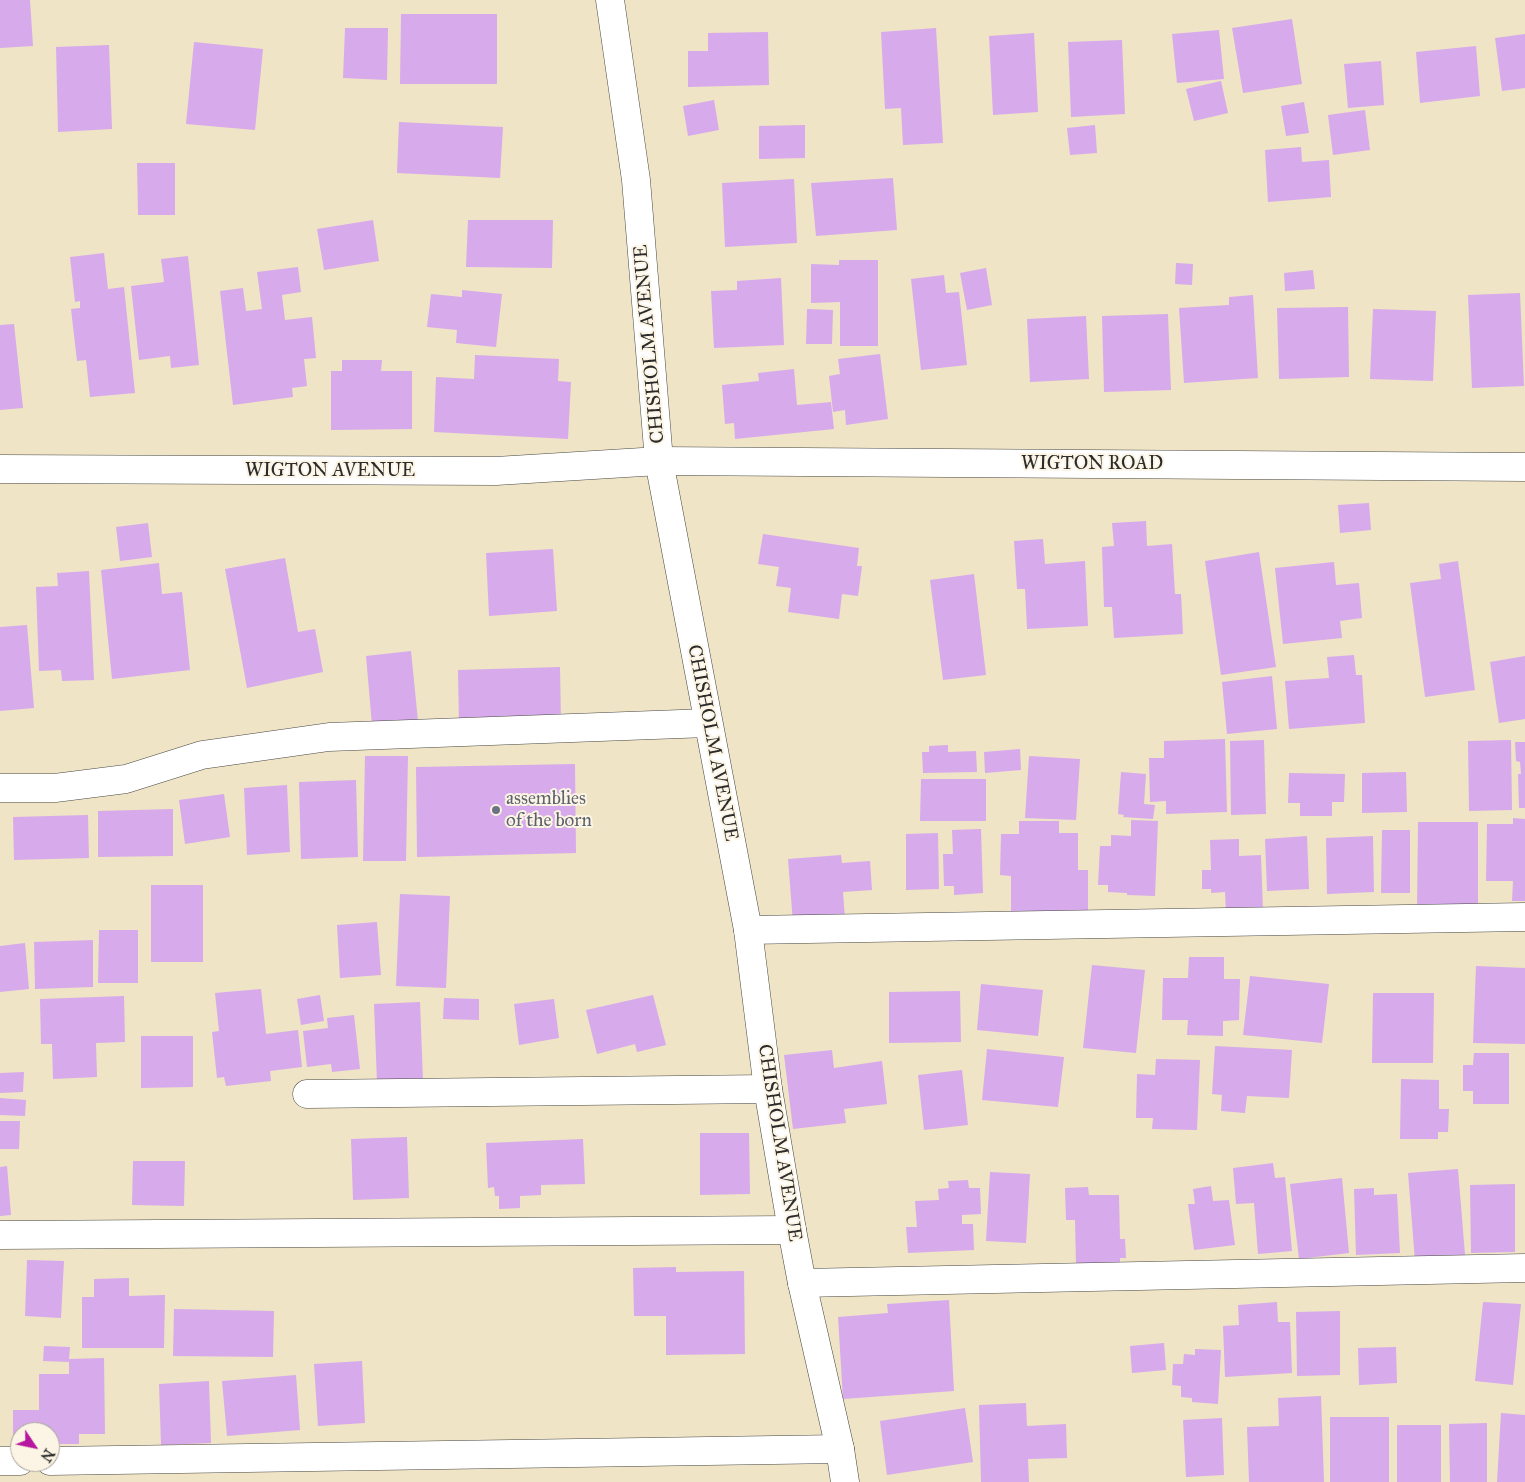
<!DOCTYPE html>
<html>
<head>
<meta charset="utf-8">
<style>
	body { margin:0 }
	#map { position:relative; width:1525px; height:1482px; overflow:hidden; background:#efe4c6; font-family:"IM FELL Great Primer",serif }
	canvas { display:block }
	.north { position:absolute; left:10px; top:1422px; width:50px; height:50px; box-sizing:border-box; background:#fcf5e5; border:1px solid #a8a49b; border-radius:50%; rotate:124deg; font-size:14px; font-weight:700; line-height:20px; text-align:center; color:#2b2b2b }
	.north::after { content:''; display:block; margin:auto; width:18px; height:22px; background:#b5179e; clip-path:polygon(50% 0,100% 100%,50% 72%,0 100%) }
</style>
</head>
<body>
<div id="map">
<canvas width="1525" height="1482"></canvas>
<div class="north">N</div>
</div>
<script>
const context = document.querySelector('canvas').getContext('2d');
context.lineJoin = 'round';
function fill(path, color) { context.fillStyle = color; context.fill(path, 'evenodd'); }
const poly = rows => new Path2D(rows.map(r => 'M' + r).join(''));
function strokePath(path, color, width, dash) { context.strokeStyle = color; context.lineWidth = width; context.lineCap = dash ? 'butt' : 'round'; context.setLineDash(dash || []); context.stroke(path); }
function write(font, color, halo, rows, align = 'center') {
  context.font = font + ' "IM FELL Great Primer",serif'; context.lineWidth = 4; context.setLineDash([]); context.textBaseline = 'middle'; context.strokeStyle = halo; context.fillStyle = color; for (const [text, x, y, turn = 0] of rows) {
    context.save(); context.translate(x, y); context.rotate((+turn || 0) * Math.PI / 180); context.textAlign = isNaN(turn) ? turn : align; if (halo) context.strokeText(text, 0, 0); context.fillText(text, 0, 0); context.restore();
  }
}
fill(poly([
	[0,0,30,0,33,46,0,48],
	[401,14,497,14,497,84,400,84],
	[1292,19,1302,84,1243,93,1232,28],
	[345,28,388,28,387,80,343,78],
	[936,28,943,143,903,145,901,108,885,109,881,32],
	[1219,30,1224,79,1177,83,1172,34],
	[768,32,769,85,688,87,688,51,708,51,708,33],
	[1034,33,1038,112,993,115,989,36],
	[1525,34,1525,88,1502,91,1495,38],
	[1122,40,1125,114,1071,117,1068,42],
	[194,42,263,49,255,130,186,124],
	[109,45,112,129,58,132,56,47],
	[1476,46,1480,96,1420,103,1416,52],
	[1381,61,1384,105,1348,108,1344,64],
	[1221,81,1228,113,1194,121,1186,89],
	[714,100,719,130,688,136,683,106],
	[1304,102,1309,133,1286,136,1281,106],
	[1365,110,1370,150,1333,155,1328,115],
	[399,122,503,127,500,178,397,173],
	[805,125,805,158,759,159,759,126],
	[1095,125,1097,153,1070,155,1067,128],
	[1301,147,1302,162,1329,160,1331,197,1268,202,1265,150],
	[137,163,175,163,175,215,138,215],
	[893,178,897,230,816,236,811,183],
	[794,179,797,243,725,247,722,183],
	[373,220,379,261,324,270,317,229],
	[468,220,553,220,552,268,466,267],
	[104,253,108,289,124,287,135,393,90,397,86,360,77,361,71,309,80,308,80,301,75,302,70,257],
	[188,256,199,365,171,368,170,356,139,360,131,286,164,282,161,259],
	[839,260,878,260,878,346,840,346,840,302,811,303,811,264,839,265],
	[1176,263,1193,264,1192,285,1175,284],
	[298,267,301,292,282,295,285,320,312,317,316,358,304,359,307,386,292,388,293,397,233,405,220,291,243,288,246,311,262,309,257,272],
	[986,268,992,305,967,310,960,273],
	[1313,270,1315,289,1285,291,1284,273],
	[944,275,946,293,959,292,967,365,921,370,911,279],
	[781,278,784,345,714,348,711,291,737,290,737,281],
	[462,290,502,294,496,347,456,343,457,330,427,327,431,294,462,297],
	[1520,293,1524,386,1472,388,1468,295],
	[1253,295,1258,378,1184,383,1179,308,1229,305,1229,297],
	[1348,307,1349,377,1279,379,1277,308],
	[807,309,833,310,832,344,806,344],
	[1373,309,1436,311,1433,381,1370,379],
	[1168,314,1171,390,1104,392,1102,316],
	[1086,316,1089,379,1030,382,1027,319],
	[14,324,23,408,0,410,0,325],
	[880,354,888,419,846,425,845,410,833,412,829,376,840,374,838,359],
	[475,355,559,359,558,381,571,382,568,439,434,432,436,377,474,379],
	[342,360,382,360,381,371,412,371,412,429,331,430,331,371,342,371],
	[794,369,797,405,831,402,834,429,735,439,734,423,725,424,722,385,759,381,758,373],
	[1369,503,1371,530,1340,533,1338,505],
	[1146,521,1147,546,1172,544,1175,594,1181,594,1183,634,1114,638,1112,607,1104,607,1102,547,1114,546,1112,523],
	[148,523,152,557,120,561,116,527],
	[763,534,859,548,857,566,862,566,858,596,842,594,839,619,788,612,791,588,776,586,779,567,758,564],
	[1043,539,1045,564,1085,561,1088,626,1027,629,1025,589,1017,589,1014,541],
	[553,549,557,611,489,616,486,553],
	[1259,552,1276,667,1221,675,1205,561],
	[285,558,298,632,315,629,323,672,247,688,225,569],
	[1458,561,1475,690,1425,697,1410,583,1441,579,1439,564],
	[1334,562,1336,585,1359,583,1362,618,1340,621,1342,638,1283,644,1275,568],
	[159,563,162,594,182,592,190,670,112,679,101,570],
	[89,571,94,680,62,681,61,670,39,671,36,587,58,586,57,573],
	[974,574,986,675,943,680,930,580],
	[27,625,34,708,0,711,0,627],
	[411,651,418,721,372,725,366,656],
	[1354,655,1356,675,1362,675,1365,723,1289,729,1285,681,1329,678,1327,657],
	[1525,656,1525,719,1499,723,1490,662],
	[560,667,561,723,459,726,458,670],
	[1272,676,1277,729,1227,734,1222,682],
	[1225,739,1227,812,1166,814,1166,801,1150,802,1149,758,1164,758,1164,741],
	[1264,740,1266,814,1231,815,1230,741],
	[1511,740,1512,810,1469,811,1468,741],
	[1515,742,1525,742,1525,808,1519,808,1518,774,1521,774,1520,762,1516,761],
	[948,745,948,752,976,751,977,772,923,773,922,752,929,752,929,746],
	[1020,749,1021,770,985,773,984,752],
	[365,756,408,756,406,861,363,861],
	[1029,756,1080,759,1076,820,1025,818],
	[575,764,576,853,417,857,416,767],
	[1121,772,1146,774,1144,804,1155,805,1153,819,1123,817,1124,815,1118,814],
	[1406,772,1407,812,1362,813,1362,773],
	[1289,773,1345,774,1344,802,1332,802,1332,816,1300,816,1300,803,1288,803],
	[921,779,986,779,986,821,920,821],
	[356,780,358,857,301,859,299,782],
	[287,785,290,852,247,855,244,788],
	[224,794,230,837,185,844,179,800],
	[173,809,173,856,98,857,98,811],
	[88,815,89,858,14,860,13,817],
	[1513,818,1525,819,1525,901,1512,901,1513,881,1486,881,1487,824,1513,824],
	[1131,820,1158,821,1155,896,1127,895,1127,893,1108,892,1108,885,1098,885,1100,846,1111,846,1111,835,1131,836],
	[1019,821,1059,821,1059,833,1078,833,1078,870,1088,870,1088,914,1011,914,1011,876,1000,875,1001,834,1019,834],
	[1418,822,1478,822,1478,913,1417,913],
	[981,829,983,893,954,895,954,886,944,886,943,854,953,854,952,830],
	[1382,830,1410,830,1410,893,1381,893],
	[938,833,939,889,906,890,906,834],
	[1307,836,1309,889,1267,891,1265,839],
	[1373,836,1374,892,1327,894,1326,838],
	[1239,839,1239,856,1261,855,1263,911,1226,912,1225,892,1211,893,1211,889,1202,889,1202,870,1211,870,1210,840],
	[841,855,842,863,870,861,872,890,843,892,845,919,793,923,788,859],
	[151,885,203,885,203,962,151,962],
	[400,894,450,896,446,988,396,986],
	[377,922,381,975,340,978,337,925],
	[99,930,138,930,138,983,98,983],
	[93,940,93,987,35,989,34,942],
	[25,943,29,989,0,992,0,946],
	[1189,957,1224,957,1224,979,1240,979,1239,1020,1223,1021,1223,1036,1187,1035,1188,1020,1162,1020,1163,978,1188,978],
	[1092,965,1145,970,1136,1053,1083,1048],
	[1476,966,1525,968,1525,1044,1473,1043],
	[1250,976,1329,984,1322,1043,1243,1035],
	[981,984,1043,990,1038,1036,977,1030],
	[261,989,266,1034,298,1030,302,1067,270,1071,271,1081,226,1086,224,1077,217,1078,212,1032,219,1031,215,993],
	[960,991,961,1042,889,1043,889,992],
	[1373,993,1434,993,1433,1063,1372,1063],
	[320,995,324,1021,301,1025,297,999],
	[653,995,666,1045,637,1052,635,1044,597,1054,586,1010],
	[124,996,125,1042,96,1043,97,1077,53,1079,52,1044,41,1044,40,999],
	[444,998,479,999,479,1020,443,1019],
	[554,999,559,1038,519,1045,514,1004],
	[420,1002,423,1081,377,1083,374,1004],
	[354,1015,360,1069,332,1072,331,1064,307,1067,303,1031,328,1028,327,1018],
	[141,1036,193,1036,193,1087,141,1088],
	[1215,1046,1292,1050,1289,1098,1247,1096,1245,1113,1221,1111,1222,1095,1212,1094],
	[987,1049,1064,1057,1058,1107,982,1100],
	[832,1050,834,1068,882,1061,887,1104,844,1109,846,1123,793,1129,784,1055],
	[1474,1053,1509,1053,1509,1104,1473,1104,1473,1091,1463,1091,1463,1065,1473,1065],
	[1156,1059,1200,1060,1197,1130,1152,1129,1153,1118,1136,1118,1137,1074,1155,1075],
	[962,1070,968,1125,924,1130,918,1075],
	[24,1072,23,1092,0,1093,0,1073],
	[1401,1079,1439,1080,1439,1109,1449,1109,1448,1132,1438,1132,1438,1139,1400,1139],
	[0,1098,26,1100,25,1116,0,1115],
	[0,1121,20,1121,19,1149,0,1149],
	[700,1133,749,1133,750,1194,700,1195],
	[407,1137,409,1198,353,1200,351,1139],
	[583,1139,585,1184,541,1185,541,1195,520,1196,520,1208,499,1209,499,1196,495,1196,494,1187,488,1188,486,1143],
	[133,1161,185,1161,184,1206,132,1205],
	[1273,1163,1275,1178,1285,1177,1292,1251,1258,1254,1254,1203,1236,1204,1233,1168],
	[7,1166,11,1215,0,1216,0,1167],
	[1458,1169,1465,1255,1415,1261,1408,1173],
	[990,1172,1030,1174,1026,1243,986,1241],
	[1342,1178,1349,1253,1299,1259,1290,1184],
	[968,1180,969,1188,980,1188,981,1214,962,1215,962,1224,973,1224,974,1250,908,1253,906,1227,917,1227,915,1201,939,1200,938,1189,949,1188,948,1181],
	[1515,1184,1515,1252,1471,1253,1470,1185],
	[1211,1186,1213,1201,1229,1200,1235,1245,1194,1250,1188,1204,1195,1204,1193,1189],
	[1088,1187,1089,1195,1119,1195,1120,1239,1125,1239,1126,1258,1120,1258,1120,1264,1076,1265,1075,1220,1066,1220,1065,1188],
	[1374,1188,1374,1195,1397,1194,1400,1253,1356,1255,1354,1189],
	[27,1260,64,1261,61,1318,25,1316],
	[676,1267,676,1272,744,1271,745,1354,666,1355,666,1316,634,1316,633,1268],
	[129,1278,129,1296,165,1295,164,1348,82,1348,82,1297,94,1297,94,1279],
	[949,1300,954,1391,843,1399,838,1317,888,1313,887,1304],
	[1277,1302,1278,1322,1290,1322,1292,1373,1225,1377,1223,1326,1239,1325,1238,1305],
	[1483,1302,1521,1304,1513,1385,1475,1381],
	[174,1309,274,1311,273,1357,173,1356],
	[1340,1311,1340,1375,1297,1376,1296,1312],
	[1164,1343,1166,1370,1132,1373,1130,1346],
	[44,1346,70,1347,69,1359,104,1358,105,1434,79,1434,79,1444,50,1444,50,1432,20,1432,20,1439,13,1439,13,1410,39,1410,39,1374,69,1374,69,1362,43,1361],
	[1396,1347,1397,1383,1359,1385,1358,1348],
	[1195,1349,1221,1350,1218,1404,1192,1402,1192,1398,1181,1397,1181,1386,1172,1385,1173,1364,1183,1364,1184,1354,1195,1355],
	[362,1361,365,1423,318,1426,314,1364],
	[296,1375,300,1430,227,1436,222,1381],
	[209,1381,211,1443,161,1445,159,1384],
	[1321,1396,1324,1482,1249,1482,1247,1427,1279,1426,1278,1398],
	[1026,1403,1027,1426,1066,1424,1067,1458,1028,1459,1029,1482,981,1482,979,1405],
	[965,1408,973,1462,887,1475,880,1421],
	[1501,1413,1525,1415,1525,1482,1497,1482],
	[1330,1417,1389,1417,1389,1482,1330,1482],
	[1222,1418,1224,1475,1186,1477,1183,1420],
	[1487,1423,1487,1482,1450,1482,1449,1424],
	[1397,1425,1441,1425,1441,1482,1397,1482]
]), '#d7aaeb');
const street = poly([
	[0,469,496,471,659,461,1525,467],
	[0,788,55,788,126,779,202,755,329,737,708,723],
	[748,930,1525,917],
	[307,1094,768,1089],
	[0,1235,792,1230],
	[802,1283,1525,1268],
	[0,1461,20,1461],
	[50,1461,840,1449]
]);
const secondary = poly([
	[610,0,636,180,659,461,748,930,768,1089,792,1230,802,1283,840,1449,845,1482]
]);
strokePath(street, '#484742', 29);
strokePath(secondary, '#484742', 29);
strokePath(street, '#fff', 28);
strokePath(secondary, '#fff', 28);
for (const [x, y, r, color] of [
	[496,810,5,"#6b7280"]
]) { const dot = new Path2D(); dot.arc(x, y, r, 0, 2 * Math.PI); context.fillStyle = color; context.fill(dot); strokePath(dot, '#fcf5e5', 2); }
write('19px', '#2b2b2b', '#fcf5e5', [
	["CHISHOLM AVENUE",650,344,-95],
	["WIGTON ROAD",1092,464],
	["WIGTON AVENUE",330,471],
	["CHISHOLM AVENUE",712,743,79],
	["CHISHOLM AVENUE",779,1143,81]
]);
write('19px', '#5b616d', '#fcf5e5', [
	["assemblies",506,799],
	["of the born",506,821]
], 'left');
</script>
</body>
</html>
